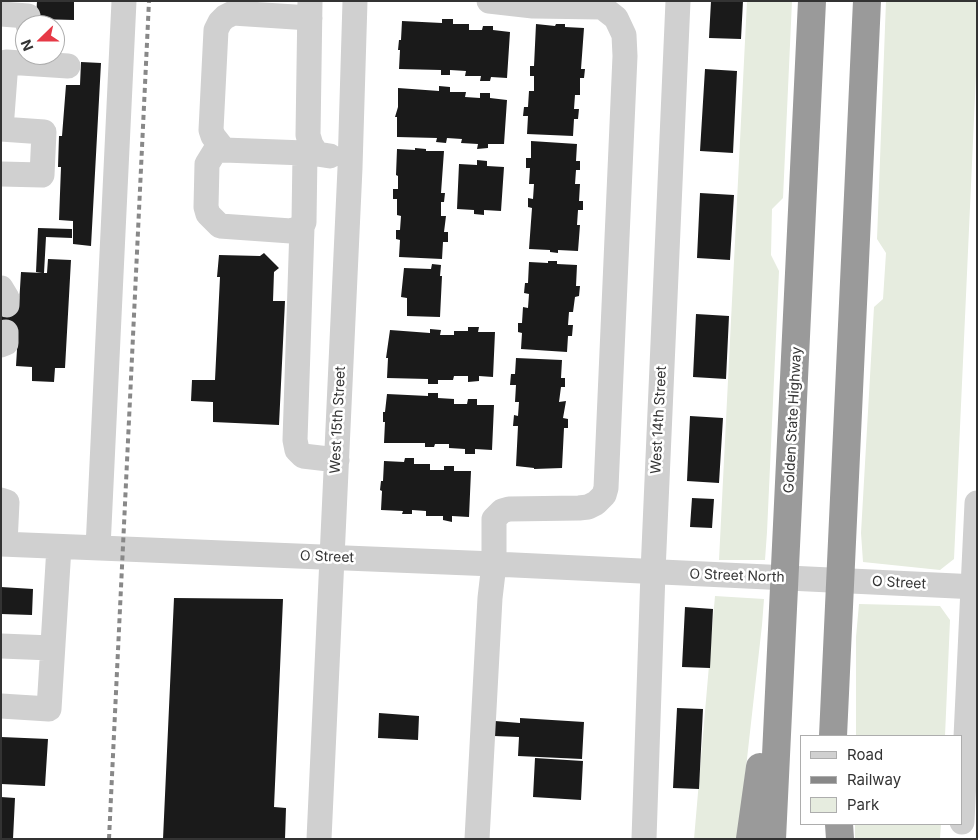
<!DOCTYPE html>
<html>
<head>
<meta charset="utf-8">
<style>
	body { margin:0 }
	#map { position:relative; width:978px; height:840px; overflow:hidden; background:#fff; font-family:Inter,sans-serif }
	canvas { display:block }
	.frame { position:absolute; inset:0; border:2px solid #333; pointer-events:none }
	.legend { position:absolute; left:800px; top:735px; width:162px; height:90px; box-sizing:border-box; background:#fff; border:1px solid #adadad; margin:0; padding:6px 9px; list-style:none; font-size:15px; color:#333 }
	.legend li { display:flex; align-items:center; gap:10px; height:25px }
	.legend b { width:25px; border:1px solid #adadad }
	.north { position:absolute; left:15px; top:15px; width:50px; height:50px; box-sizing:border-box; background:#fff; border:1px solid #adadad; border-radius:50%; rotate:248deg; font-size:14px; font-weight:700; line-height:20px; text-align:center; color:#333 }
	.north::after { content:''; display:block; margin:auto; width:18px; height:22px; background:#e63946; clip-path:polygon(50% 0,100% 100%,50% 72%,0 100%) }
</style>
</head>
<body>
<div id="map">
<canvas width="978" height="840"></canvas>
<div class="frame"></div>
<ul class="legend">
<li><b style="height:6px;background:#d0d0d0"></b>Road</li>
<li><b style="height:6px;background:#888"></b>Railway</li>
<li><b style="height:14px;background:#e6ecdf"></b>Park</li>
</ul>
<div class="north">N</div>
</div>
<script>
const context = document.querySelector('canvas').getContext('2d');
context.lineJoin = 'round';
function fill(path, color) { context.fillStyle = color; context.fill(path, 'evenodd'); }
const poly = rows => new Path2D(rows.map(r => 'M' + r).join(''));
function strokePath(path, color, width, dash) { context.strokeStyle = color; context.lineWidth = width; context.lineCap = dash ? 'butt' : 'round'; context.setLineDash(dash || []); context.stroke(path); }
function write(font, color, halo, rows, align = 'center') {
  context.font = font + ' Inter,sans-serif'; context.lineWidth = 5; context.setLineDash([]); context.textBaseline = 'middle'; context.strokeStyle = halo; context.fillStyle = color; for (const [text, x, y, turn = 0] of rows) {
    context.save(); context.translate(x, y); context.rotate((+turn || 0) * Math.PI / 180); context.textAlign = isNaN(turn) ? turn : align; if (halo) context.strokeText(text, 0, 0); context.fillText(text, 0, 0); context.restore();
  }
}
fill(poly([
	[747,1,792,1,783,198,772,209,771,255,779,271,767,532,765,560,719,560],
	[886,1,977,1,977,53,954,559,940,570,863,562,861,533,874,307,883,299,886,253,877,239],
	[715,596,764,599,762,625,738,839,694,839],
	[859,604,940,606,950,620,945,736,856,736,856,637],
	[855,824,941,824,940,839,855,839]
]), '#e6ecdf');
fill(poly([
	[37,1,74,1,74,20,36,19],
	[711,1,743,1,741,39,709,38],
	[442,19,453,19,453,24,469,24,469,30,482,30,483,26,493,26,493,30,510,32,507,78,491,77,490,81,480,81,481,76,465,76,466,71,450,70,450,75,441,75,441,70,399,69,400,50,398,50,399,40,401,40,402,21,442,23],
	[536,24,555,26,556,24,565,24,565,27,584,28,581,69,585,69,584,78,580,78,580,95,575,95,574,109,579,109,578,119,574,119,573,136,527,134,528,116,523,116,524,107,528,107,529,91,534,91,534,76,530,76,530,66,534,66],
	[81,62,101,63,91,246,73,244,73,221,59,220,61,167,58,167,59,136,62,136,66,85,80,85],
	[705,69,737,71,733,153,700,151],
	[439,86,450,87,450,92,466,92,465,97,480,98,480,93,490,93,490,98,507,100,504,144,488,144,488,148,477,149,478,144,461,143,462,139,447,138,446,143,436,142,437,138,397,137,397,117,395,117,398,107,398,88,439,91],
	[531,141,577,144,576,161,580,161,580,170,576,170,575,184,580,184,579,201,583,201,583,210,578,210,577,225,580,225,578,251,558,250,558,253,550,252,550,250,529,249,532,208,528,207,528,198,533,199,534,184,529,184,530,168,526,168,526,158,531,158],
	[415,148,426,149,426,151,444,151,441,193,445,193,444,202,441,202,441,216,446,216,444,232,448,232,448,242,443,242,442,259,399,257,400,240,396,239,396,230,400,230,401,216,397,215,397,199,393,199,393,189,398,189,398,176,396,175,397,149,415,150],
	[477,160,487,161,487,166,504,167,501,211,484,210,484,215,474,214,474,210,457,209,459,164,477,165],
	[700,193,734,195,730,260,697,258],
	[38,228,72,229,72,238,46,237,44,273,47,273,48,259,71,260,65,368,55,368,54,382,32,381,32,367,16,366,18,333,1,332,1,305,19,305,21,272,42,273,36,272],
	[264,253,279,268,274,272,273,301,285,301,279,425,213,422,213,402,191,401,192,380,215,380,220,277,217,277,219,255,260,256],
	[548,261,557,261,557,264,577,265,576,286,580,286,579,296,575,297,573,312,569,312,568,325,573,325,572,336,568,336,567,352,521,349,522,333,518,332,518,323,522,323,523,307,528,308,529,294,524,293,525,283,528,283,529,262,548,263],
	[432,264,441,265,440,276,442,276,440,317,407,316,407,298,401,297,404,268,431,269],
	[696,314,729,316,726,379,693,377],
	[468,327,479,327,478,332,495,332,493,377,479,376,479,381,468,382,468,376,454,376,453,380,438,380,438,384,428,384,428,379,387,378,388,358,386,358,390,330,430,333,430,329,441,330,440,335,454,335,454,331,468,331],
	[516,358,562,360,561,378,565,378,565,387,561,387,559,402,566,401,563,418,568,419,568,428,564,428,562,468,534,469,534,468,516,466,518,426,513,426,514,415,518,416,519,402,515,402,516,385,510,385,511,374,515,374],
	[428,393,438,393,438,398,454,399,454,404,467,404,468,399,477,399,477,405,494,405,492,450,475,449,475,454,465,454,465,449,449,448,449,444,435,444,434,447,425,447,425,443,384,443,385,422,383,422,383,412,385,412,387,394,428,396],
	[690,416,723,418,719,483,687,481],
	[405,458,414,458,414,464,430,464,430,470,444,470,444,466,454,466,454,471,471,471,469,517,452,516,452,522,443,520,443,516,426,516,426,511,412,510,412,514,402,514,403,511,381,510,382,491,380,490,381,481,383,481,384,461,404,462],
	[692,498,714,499,712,528,690,527],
	[1,587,33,589,32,615,1,614],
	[174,598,283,599,274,807,286,808,285,839,163,839],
	[685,607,713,609,710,668,682,667],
	[677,708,703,709,699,789,673,788],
	[379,713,419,716,418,740,378,738],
	[520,718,584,722,582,759,518,756,519,737,494,736,495,721,520,723],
	[1,737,48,739,45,786,1,784],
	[535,758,583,761,581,800,533,797],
	[1,797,15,798,13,839,1,839]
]), '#1a1a1a');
strokePath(poly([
	[310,1,308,135,311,145,317,154,330,156],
	[1,14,28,16,28,25],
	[224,150,213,136,211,130,216,30,220,22,225,17,233,13,310,18],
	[305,153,304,222,302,227,291,231,220,226,208,214,206,207,207,164,215,151,224,150,305,153,317,154],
	[1,174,42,175,44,132,1,129,6,62,68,66],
	[302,227,295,440,297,450,303,456,337,460],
	[1,288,7,298,7,305],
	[1,345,6,343,6,332],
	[1,500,7,502,5,544],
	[1,544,494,564,977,587],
	[98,548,124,1],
	[1,646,52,648],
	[1,706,49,709,59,547],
	[962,822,977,503],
	[319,839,350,168,355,1],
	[477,839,490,598,494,564,494,519,502,511,509,509,579,508,588,507,596,503,604,495,606,488,625,56,624,35,616,18,602,7,533,6,489,1],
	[644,839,653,572,678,1]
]), '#d0d0d0', 25);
strokePath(poly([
	[833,736,867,1],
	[839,824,840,839],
	[750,839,760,767],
	[772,839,812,1]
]), '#9a9a9a', 28);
strokePath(poly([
	[109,839,149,1]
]), '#888', 4, [5, 4]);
write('14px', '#333', '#fff', [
	["West 15th Street",338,420,-87],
	["West 14th Street",659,420,-87],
	["Golden State Highway",793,420,-87],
	["O Street",327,557,2],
	["O Street North",737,576,2],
	["O Street",899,583,3]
]);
</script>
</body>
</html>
